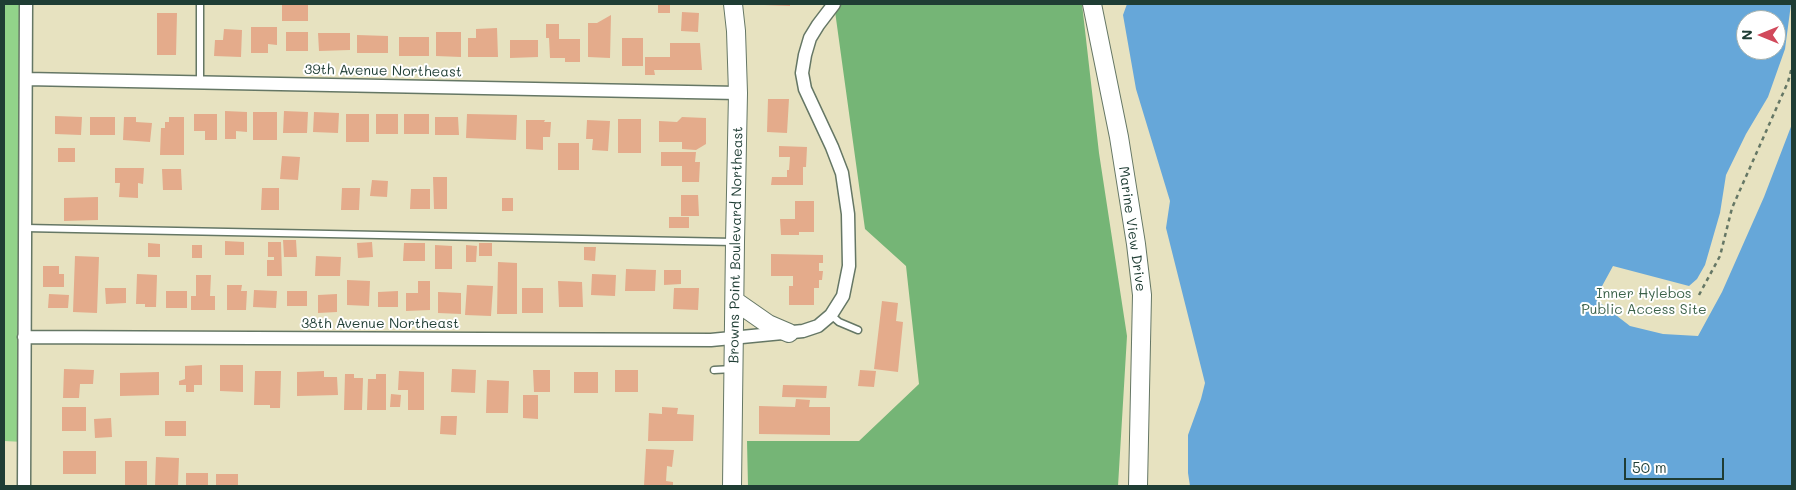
<!DOCTYPE html>
<html>
<head>
<meta charset="utf-8">
<style>
	body { margin:0 }
	#map { position:relative; width:1796px; height:490px; overflow:hidden; background:#e7e2c0; font-family:Mali,sans-serif }
	canvas { display:block }
	.frame { position:absolute; inset:0; border:5px solid #1f3d34; pointer-events:none }
	.north { position:absolute; left:1736px; top:10px; width:50px; height:50px; box-sizing:border-box; background:#fff; border:1px solid #a5b1ae; border-radius:50%; rotate:270deg; font-size:14px; font-weight:700; line-height:20px; text-align:center; color:#1f3d34 }
	.north::after { content:''; display:block; margin:auto; width:18px; height:22px; background:#d1495b; clip-path:polygon(50% 0,100% 100%,50% 72%,0 100%) }
	.scale { position:absolute; left:1624px; top:458px; width:100px; height:22px; box-sizing:border-box; border:2px solid #1f3d34; border-top:0; padding-left:6px; font-size:15px; line-height:18px; white-space:nowrap; color:#1f3d34; -webkit-text-stroke:4px #fff; paint-order:stroke }
</style>
</head>
<body>
<div id="map">
<canvas width="1796" height="490"></canvas>
<div class="frame"></div>
<div class="north">N</div>
<div class="scale">50 m</div>
</div>
<script>
const context = document.querySelector('canvas').getContext('2d');
context.lineJoin = 'round';
function fill(path, color) { context.fillStyle = color; context.fill(path, 'evenodd'); }
const poly = rows => new Path2D(rows.map(r => 'M' + r).join(''));
function strokePath(path, color, width, dash) { context.strokeStyle = color; context.lineWidth = width; context.lineCap = dash ? 'butt' : 'round'; context.setLineDash(dash || []); context.stroke(path); }
function write(font, color, halo, rows, align = 'center') {
  context.font = font + ' Mali,sans-serif'; context.lineWidth = 4; context.setLineDash([]); context.textBaseline = 'middle'; context.strokeStyle = halo; context.fillStyle = color; for (const [text, x, y, turn = 0] of rows) {
    context.save(); context.translate(x, y); context.rotate((+turn || 0) * Math.PI / 180); context.textAlign = isNaN(turn) ? turn : align; if (halo) context.strokeText(text, 0, 0); context.fillText(text, 0, 0); context.restore();
  }
}
fill(poly([
	[4,4,26,4,24,442,4,441]
]), '#92d38a');
fill(poly([
	[834,4,1082,4,1099,153,1127,336,1118,486,748,486,747,441,859,441,919,384,906,266,865,229]
]), '#75b576');
fill(poly([
	[1127,4,1791,4,1785,49,1768,97,1746,134,1726,175,1720,213,1705,265,1697,279,1689,286,1613,266,1595,299,1630,326,1663,334,1698,336,1722,292,1764,197,1792,124,1792,486,1190,486,1188,473,1188,435,1201,399,1205,383,1166,228,1170,201,1136,89,1123,15],
	[1746,20,1776,20,1776,50,1746,50]
]), '#66a7d9');
fill(poly([
	[282,4,308,4,308,21,282,21],
	[658,4,670,4,670,13,658,13],
	[764,4,790,4,790,6,764,5],
	[682,12,699,13,698,32,681,31],
	[157,13,177,13,176,55,157,55],
	[611,15,610,58,588,57,588,23,597,23],
	[546,24,559,24,559,39,580,39,580,62,565,62,565,58,550,58,549,38,546,38],
	[251,27,277,27,277,45,268,44,268,53,251,53],
	[497,28,498,57,468,57,468,38,476,38,476,29],
	[224,29,242,30,241,57,214,56,215,40,223,40],
	[286,32,308,32,308,51,286,51],
	[436,32,461,32,461,57,436,56],
	[318,33,350,33,350,50,319,51],
	[357,35,388,36,388,53,357,53],
	[399,37,429,37,429,56,399,56],
	[622,38,643,38,643,66,622,66],
	[510,40,538,40,538,57,510,58],
	[670,43,700,43,702,70,654,70,655,75,645,75,645,57,670,57],
	[768,99,789,99,787,133,767,132],
	[225,111,247,112,247,132,236,131,236,139,225,139],
	[284,111,308,112,307,133,283,133],
	[253,112,277,112,277,140,253,140],
	[314,112,339,113,338,133,313,132],
	[194,114,217,114,217,140,205,140,205,131,194,131],
	[346,114,369,114,369,142,346,142],
	[376,114,398,114,398,134,376,134],
	[404,114,429,114,429,134,404,134],
	[467,114,517,115,516,140,466,138],
	[55,116,82,117,81,135,55,134],
	[90,117,115,117,115,135,90,135],
	[124,117,136,117,136,122,152,123,150,142,123,140],
	[169,117,184,117,184,155,160,155,161,128,165,128,165,122,169,122],
	[435,117,458,117,459,135,435,135],
	[682,117,706,118,706,144,696,150,682,149,682,142,659,142,659,121,677,122],
	[618,119,641,119,641,153,618,153],
	[526,120,545,120,544,122,551,122,550,137,543,137,543,150,526,149],
	[587,120,610,121,608,151,592,150,593,139,586,139],
	[558,143,579,143,579,170,558,170],
	[779,146,807,147,806,167,803,167,803,185,771,185,772,177,787,177,787,170,789,170,790,157,779,157],
	[58,148,75,148,75,162,58,162],
	[661,152,696,152,695,162,700,162,699,182,682,182,682,166,661,166],
	[282,156,300,157,298,180,280,179],
	[115,168,144,168,143,184,138,183,138,198,119,197,120,183,115,183],
	[162,169,181,169,182,190,163,190],
	[433,177,447,177,447,209,434,209],
	[372,180,388,181,387,197,370,196],
	[262,188,279,188,279,210,261,210],
	[342,188,360,188,359,210,341,210],
	[411,189,430,189,430,209,410,209],
	[681,195,698,195,699,216,681,216],
	[98,197,98,220,64,221,64,198],
	[502,198,513,198,513,211,502,211],
	[795,201,814,201,814,232,799,232,799,235,781,235,780,219,795,219],
	[669,217,689,217,689,228,669,228],
	[283,240,296,240,297,257,284,257],
	[225,241,244,242,244,255,225,255],
	[268,242,281,242,282,276,267,276,267,260,274,260,274,257,268,257],
	[372,242,373,257,358,258,357,243],
	[148,243,160,244,160,257,148,257],
	[404,243,425,243,425,261,403,261],
	[479,243,492,243,492,256,479,256],
	[192,245,202,245,202,258,192,258],
	[435,245,452,246,452,269,435,269],
	[466,245,477,246,476,262,466,262],
	[584,247,596,247,595,261,584,260],
	[771,254,823,255,823,263,819,263,819,271,823,271,822,280,819,280,819,288,814,288,814,305,789,305,789,286,793,286,793,276,771,276],
	[75,256,99,257,97,313,73,312],
	[316,256,341,257,340,276,315,276],
	[498,262,517,263,517,314,497,314],
	[43,266,59,266,59,274,64,274,64,287,43,287],
	[626,269,656,270,655,291,625,291],
	[664,270,681,270,681,284,664,285],
	[137,274,157,275,156,307,145,307,145,304,136,304],
	[592,274,616,275,615,296,591,295],
	[196,275,211,275,210,296,215,296,215,310,191,310,191,296,196,296],
	[347,280,370,281,369,306,347,305],
	[418,281,430,281,430,310,406,311,406,293,418,293],
	[558,281,582,282,583,307,559,307],
	[227,285,242,285,241,291,247,291,246,310,227,310],
	[467,285,493,286,491,316,465,315],
	[105,288,126,288,126,303,106,304],
	[522,288,543,288,543,313,522,313],
	[674,288,699,288,698,310,673,309],
	[254,290,277,291,276,308,253,307],
	[166,291,187,291,187,308,166,308],
	[287,291,307,291,307,306,287,306],
	[398,291,398,307,378,307,378,292],
	[438,292,461,293,461,314,438,313],
	[49,294,69,295,68,308,48,308],
	[337,294,337,312,318,313,318,295],
	[882,301,898,303,896,321,903,322,898,372,874,369],
	[202,365,202,385,194,385,194,392,186,392,186,385,179,385,179,381,185,379,185,366],
	[220,365,243,365,243,392,220,391],
	[64,369,94,370,93,384,80,384,79,398,63,398],
	[452,369,476,370,475,393,451,392],
	[533,370,550,370,550,392,534,392],
	[615,370,638,370,638,392,615,392],
	[860,370,876,371,874,387,858,386],
	[255,371,281,371,280,408,270,408,270,405,254,405],
	[324,371,324,377,337,377,338,395,297,396,297,372],
	[399,371,424,372,424,410,408,410,408,390,398,390],
	[159,372,159,395,120,396,120,373],
	[574,372,598,372,598,393,574,393],
	[345,374,354,374,354,378,363,378,362,410,344,410],
	[376,374,386,374,386,410,367,410,368,379,376,379],
	[487,380,509,381,508,413,486,413],
	[783,385,827,386,826,398,782,397],
	[391,394,401,395,400,407,390,407],
	[523,395,538,395,538,419,523,418],
	[796,399,810,400,809,407,830,407,830,435,759,434,759,406,795,407],
	[62,407,86,407,86,431,62,431],
	[662,407,678,408,677,414,694,415,693,441,648,441,649,413,662,414],
	[441,416,457,416,456,435,440,434],
	[111,418,112,437,95,438,94,419],
	[165,421,186,421,186,436,165,436],
	[646,449,674,450,672,467,667,466,666,481,673,482,673,486,644,486],
	[63,451,96,451,96,474,63,474],
	[156,457,179,458,178,486,155,486],
	[125,461,147,461,147,486,125,486],
	[186,473,208,473,208,486,186,486],
	[216,474,238,474,238,486,216,486]
]), '#e4ab8b');
const lane = poly([
	[200,4,200,82],
	[25,228,734,242],
	[831,315,839,322,858,330],
	[714,370,733,369]
]);
const street = poly([
	[26,79,738,93],
	[24,337,711,340,803,331,818,326,831,315,843,296,849,266,848,214,842,173,832,147,805,89,802,73,805,55,810,38,818,25,834,4],
	[24,486,26,4]
]);
const secondary = poly([
	[1092,4,1119,137,1136,244,1142,295,1138,486],
	[735,301,768,324,789,333],
	[732,486,735,242,738,93,736,31,733,4]
]);
strokePath(lane, '#657765', 9);
strokePath(street, '#657765', 15);
strokePath(secondary, '#657765', 20);
strokePath(poly([
	[1699,295,1720,256,1732,208,1788,82,1792,67]
]), '#657765', 2.5, [4, 4]);
strokePath(lane, '#fff', 6);
strokePath(street, '#fff', 12);
strokePath(secondary, '#fff', 18);
write('14px', '#1f3d34', '#fff', [
	["39th Avenue Northeast",383,71,1],
	["Marine View Drive",1132,229,82],
	["Browns Point Boulevard Northeast",736,245,-89],
	["38th Avenue Northeast",380,324]
]);
write('14px', '#3c624a', '#fff', [
	["Inner Hylebos",1644,294],
	["Public Access Site",1644,310]
]);
</script>
</body>
</html>
